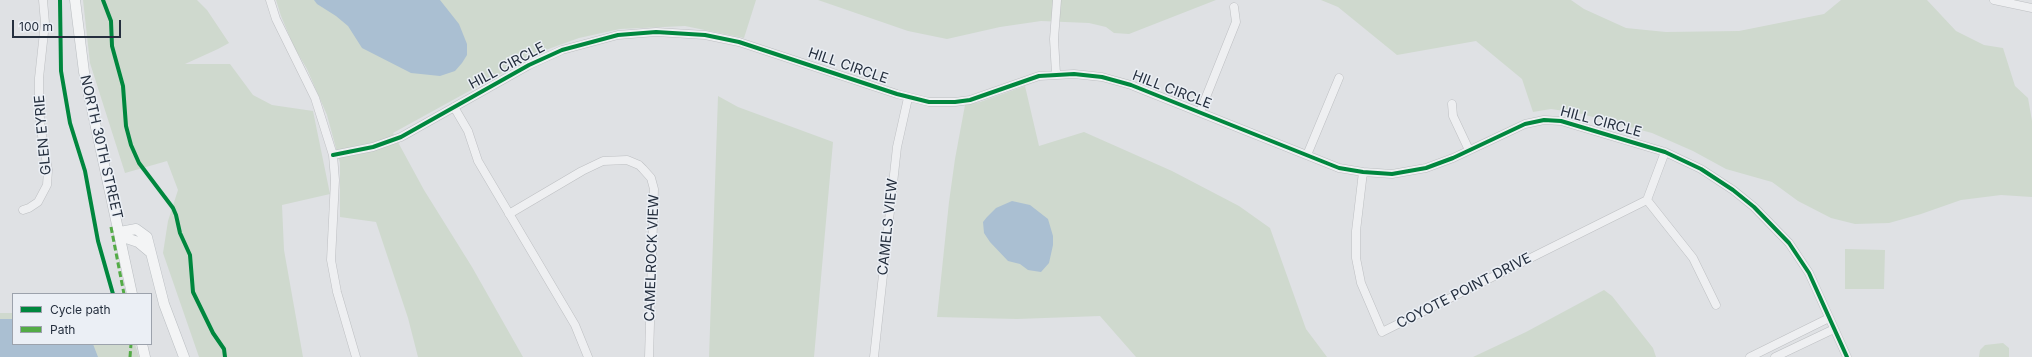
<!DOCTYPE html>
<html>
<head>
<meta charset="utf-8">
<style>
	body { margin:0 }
	#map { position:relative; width:2032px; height:357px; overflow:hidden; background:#dfe1e4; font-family:Inter,sans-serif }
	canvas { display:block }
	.legend { position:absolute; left:12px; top:293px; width:140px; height:52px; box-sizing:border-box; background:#ebeff5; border:1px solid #9ca2ac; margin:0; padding:5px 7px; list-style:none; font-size:12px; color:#252f3e }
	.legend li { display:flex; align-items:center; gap:8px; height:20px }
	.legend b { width:20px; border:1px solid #9ca2ac }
	.scale { position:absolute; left:12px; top:20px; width:109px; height:18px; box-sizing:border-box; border:2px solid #252f3e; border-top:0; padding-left:5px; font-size:12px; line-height:14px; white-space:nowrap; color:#252f3e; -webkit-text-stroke:3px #ebeff5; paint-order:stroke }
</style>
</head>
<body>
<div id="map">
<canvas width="2032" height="357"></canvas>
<ul class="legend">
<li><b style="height:5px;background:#00873e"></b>Cycle path</li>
<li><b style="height:5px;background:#53ab46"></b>Path</li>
</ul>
<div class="scale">100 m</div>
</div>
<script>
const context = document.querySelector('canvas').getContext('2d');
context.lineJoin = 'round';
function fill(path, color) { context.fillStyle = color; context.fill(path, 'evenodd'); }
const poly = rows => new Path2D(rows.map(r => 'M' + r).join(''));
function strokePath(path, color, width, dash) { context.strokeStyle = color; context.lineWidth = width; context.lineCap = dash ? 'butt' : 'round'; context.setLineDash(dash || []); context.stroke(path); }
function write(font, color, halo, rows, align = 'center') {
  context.font = font + ' Inter,sans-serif'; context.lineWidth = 3; context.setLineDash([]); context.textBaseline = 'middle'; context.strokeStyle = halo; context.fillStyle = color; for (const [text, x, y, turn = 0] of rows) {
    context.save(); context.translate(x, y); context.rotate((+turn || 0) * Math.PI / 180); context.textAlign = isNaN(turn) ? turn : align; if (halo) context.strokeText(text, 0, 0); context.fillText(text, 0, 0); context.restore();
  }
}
fill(poly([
	[83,0,197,0,207,10,229,43,218,49,185,64,230,64,253,95,272,105,313,111,330,194,282,205,284,250,303,357,199,357,163,253,168,221,178,190,167,161,125,173,90,63],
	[276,0,756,0,744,38,685,26,620,29,579,38,543,51,522,62,393,133,424,190,472,267,523,357,418,357,408,318,376,222,340,217,340,163,327,115,307,69,294,47,281,16],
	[818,0,1216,0,1129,34,1114,33,1106,27,1089,23,1041,21,1000,27,947,39,908,31],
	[1321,0,1571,0,1584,9,1626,28,1666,32,1739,31,1824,14,1841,0,1927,0,1956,31,1984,45,2003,48,2015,86,2028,98,2032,121,2032,197,2001,195,1961,200,1921,214,1889,223,1855,224,1831,218,1798,201,1772,182,1726,169,1693,151,1652,133,1578,113,1551,109,1533,112,1522,79,1476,41,1397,55,1338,7],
	[1025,86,1039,146,1084,132,1172,171,1239,206,1270,228,1306,329,1327,357,1136,357,1100,316,1017,319,937,317,949,202,955,159,965,105,980,102],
	[718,96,738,107,833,142,814,357,709,357],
	[1845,249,1885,250,1884,289,1845,289],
	[1604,290,1612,296,1653,348,1656,357,1473,357,1526,332],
	[0,313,13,313,13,344,135,344,139,357,0,357],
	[2003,343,2009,348,2009,357,1979,357,1980,350,1985,345]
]), '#cfd9ce');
fill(poly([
	[314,0,440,0,459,24,467,44,467,55,462,63,455,71,440,76,411,73,362,48,348,26,336,16,317,4],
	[1012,201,1030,205,1048,219,1053,236,1053,245,1049,263,1041,272,1028,270,1020,264,1008,261,990,242,984,233,983,222,987,217,996,208],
	[0,319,13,319,13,344,93,344,98,357,0,357]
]), '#aabfd2');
const minor = poly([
	[270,0,276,19,315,98,333,155,335,180,331,260,337,292,356,357],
	[1994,0,2032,8],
	[1056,74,1054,39,1057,0],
	[1452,104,1453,116,1469,150],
	[454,107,468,131,478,161,575,325,588,357],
	[1200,112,1236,22,1234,7],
	[333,155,373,147,401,137,529,65,562,50,618,35,656,32,705,35,739,42,897,94,929,102,955,102,970,100,1039,76,1074,74,1102,77,1131,85,1339,168,1363,172,1392,174,1426,168,1453,158,1525,124,1544,120,1561,121,1665,152,1701,169,1733,190,1754,207,1789,243,1809,273,1847,357],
	[1307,155,1339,78],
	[1363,172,1356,231,1356,258,1361,283,1382,332,1647,200,1665,152],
	[1647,200,1693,258,1716,305],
	[23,210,29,208,38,202,47,185,48,170,41,130,39,107,39,78,45,23,43,0],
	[509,214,582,171,603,161,627,160,639,165,643,169,651,178,654,189,649,357],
	[874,357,897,147,908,98],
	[1750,357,1829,318],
	[1775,357,1834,329]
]);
const major = poly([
	[75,0,84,72,132,294],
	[120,232,136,229,147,237,164,304,184,357],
	[120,232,129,239,138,242,150,252],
	[142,344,145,357]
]);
strokePath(minor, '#bdbfc2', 9);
strokePath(major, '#babec2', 11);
strokePath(minor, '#eeeff1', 8);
strokePath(major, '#f3f4f5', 10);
strokePath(poly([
	[111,227,124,294],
	[130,357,131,344]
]), '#53ab46', 3, [6, 3]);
strokePath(poly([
	[60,0,61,71,70,123,85,171,98,241,113,294],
	[103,0,111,21,112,46,123,86,126,126,131,145,139,163,173,208,176,215,180,233,190,255,193,292,213,333,224,349,225,357],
	[333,155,373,147,401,137,529,65,562,50,618,35,656,32,705,35,739,42,897,94,929,102,955,102,970,100,1039,76,1074,74,1102,77,1131,85,1339,168,1363,172,1392,174,1426,168,1453,158,1525,124,1544,120,1561,121,1665,152,1701,169,1733,190,1754,207,1789,243,1809,273,1847,357]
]), '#00873e', 4);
write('14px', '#252f3e', '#ebeff5', [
	["HILL CIRCLE",507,66,-28],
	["HILL CIRCLE",848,66,19],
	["HILL CIRCLE",1172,90,21],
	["HILL CIRCLE",1601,122,15],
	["GLEN EYRIE",43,135,-95],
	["NORTH 30TH STREET",101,147,77],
	["CAMELS VIEW",888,227,-84],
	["CAMELROCK VIEW",652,258,-88],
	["COYOTE POINT DRIVE",1464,291,-27]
]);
</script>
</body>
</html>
